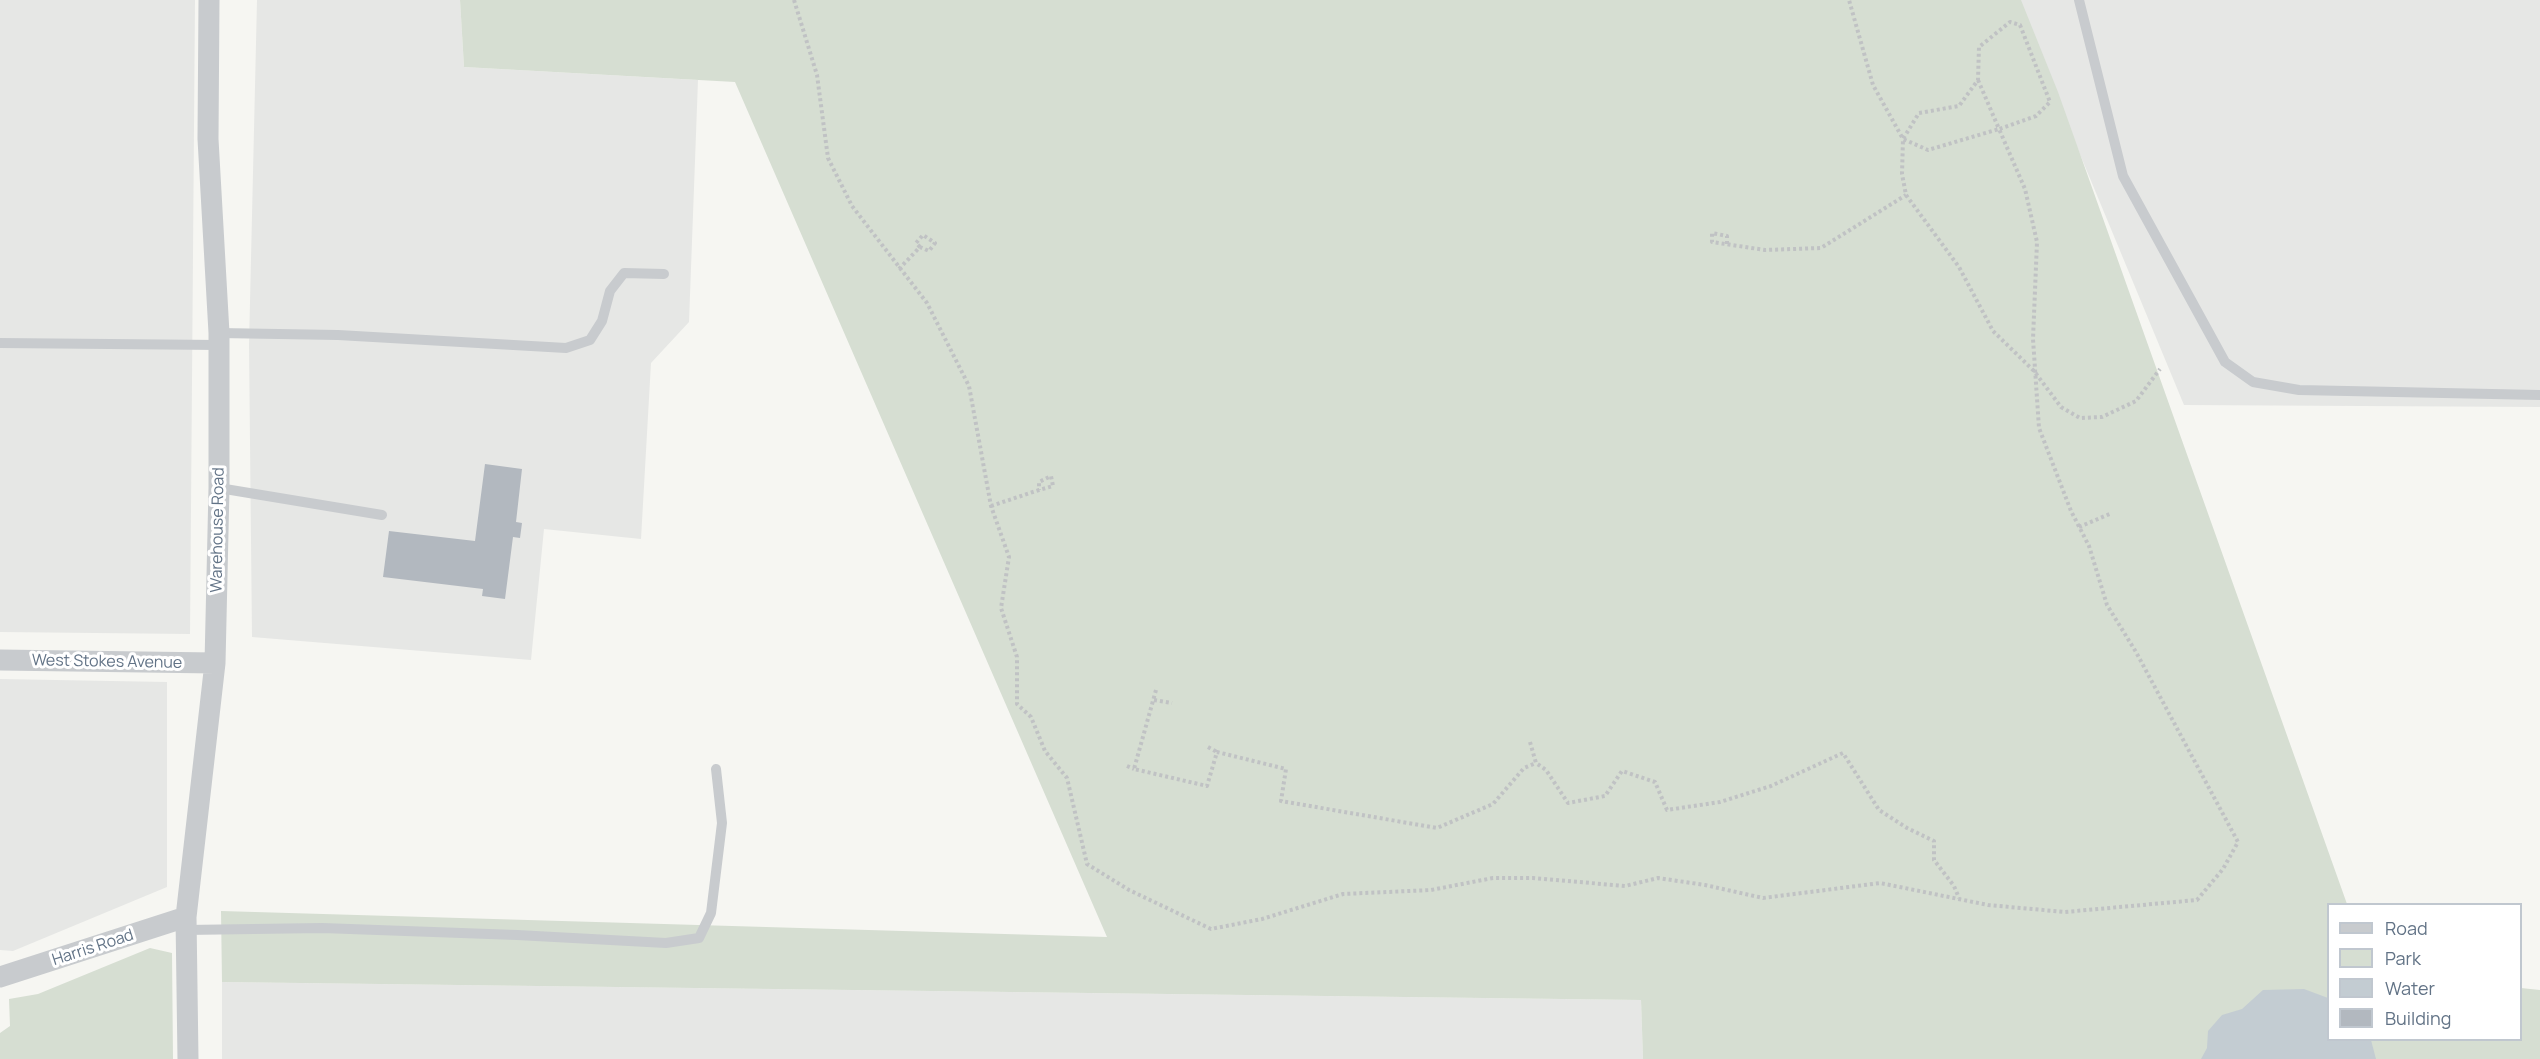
<!DOCTYPE html>
<html>
<head>
<meta charset="utf-8">
<style>
	body { margin:0 }
	#map { position:relative; width:2540px; height:1059px; overflow:hidden; background:#f6f6f2; font-family:Manrope,sans-serif }
	canvas { display:block }
	.legend { position:absolute; left:2327px; top:903px; width:195px; height:138px; box-sizing:border-box; background:#fff; border:2px solid #c0c7cf; margin:0; padding:8px 10px; list-style:none; font-size:18px; color:#627386 }
	.legend li { display:flex; align-items:center; gap:12px; height:30px }
	.legend b { width:30px; border:2px solid #c0c7cf }
</style>
</head>
<body>
<div id="map">
<canvas width="2540" height="1059"></canvas>
<ul class="legend">
<li><b style="height:8px;background:#c8cbce"></b>Road</li>
<li><b style="height:16px;background:#d6ded2"></b>Park</li>
<li><b style="height:16px;background:#c3ccd2"></b>Water</li>
<li><b style="height:16px;background:#b2b8bf"></b>Building</li>
</ul>
</div>
<script>
const context = document.querySelector('canvas').getContext('2d');
context.lineJoin = 'round';
function fill(path, color) { context.fillStyle = color; context.fill(path, 'evenodd'); }
const poly = rows => new Path2D(rows.map(r => 'M' + r).join(''));
function strokePath(path, color, width, dash) { context.strokeStyle = color; context.lineWidth = width; context.lineCap = dash ? 'butt' : 'round'; context.setLineDash(dash || []); context.stroke(path); }
function write(font, color, halo, rows, align = 'center') {
  context.font = font + ' Manrope,sans-serif'; context.lineWidth = 6; context.setLineDash([]); context.textBaseline = 'middle'; context.strokeStyle = halo; context.fillStyle = color; for (const [text, x, y, turn = 0] of rows) {
    context.save(); context.translate(x, y); context.rotate((+turn || 0) * Math.PI / 180); context.textAlign = isNaN(turn) ? turn : align; if (halo) context.strokeText(text, 0, 0); context.fillText(text, 0, 0); context.restore();
  }
}
fill(poly([
	[0,0,195,0,190,634,0,632],
	[257,0,460,0,464,67,698,80,689,322,651,363,641,539,544,529,531,660,252,637,249,345],
	[2016,0,2540,0,2540,407,2184,405],
	[0,679,167,682,167,887,13,951,0,950],
	[222,982,1641,1000,1643,1059,222,1059]
]), '#e6e7e5');
fill(poly([
	[460,0,2021,0,2058,92,2347,904,2328,904,2328,1040,2520,1040,2521,988,2540,990,2540,1059,1643,1059,1641,1000,222,982,221,911,1107,937,735,82,464,67],
	[150,948,172,953,173,1059,0,1059,0,1033,10,1026,9,999,38,994]
]), '#d6ded2');
fill(poly([
	[2304,989,2328,998,2328,1040,2371,1040,2376,1059,2201,1059,2207,1048,2208,1031,2222,1015,2242,1009,2263,990]
]), '#c3ccd2');
fill(poly([
	[485,464,522,469,516,522,522,523,520,538,513,537,505,599,482,596,483,589,383,577,389,531,475,541]
]), '#b2b8bf');
strokePath(poly([
	[794,0,817,75,828,158,852,206,927,303,969,386,991,506,1009,557,1001,608,1017,657,1017,704,1031,717,1045,751,1067,778,1087,864,1129,890,1211,929,1262,919,1343,894,1431,890,1493,878,1533,878,1625,886,1658,878,1705,885,1763,898,1880,883,1988,905,2065,912,2197,900,2223,869,2238,842,2136,652,2107,605,2089,546,2071,511,2039,428,2033,339,2037,242,2025,189,1999,129,1928,150,1903,139,1873,85,1849,0],
	[1978,80,1999,129,2036,116,2050,102,2020,25,2010,22,1979,47,1978,80,1959,106,1919,113,1903,139,1902,174,1906,195,1959,267,1993,331,2034,371,2061,407,2080,418,2102,417,2136,401,2160,369],
	[1727,244,1727,236,1712,233,1712,242,1765,250,1821,248,1906,195],
	[899,269,920,247,929,251,935,243,923,235,916,243,920,247],
	[991,506,1039,490,1053,486,1051,476,1039,482,1039,490],
	[2079,527,2112,513],
	[1156,690,1134,769,1207,786,1217,752,1286,769,1281,801,1437,828,1493,804,1524,768,1536,763],
	[1154,700,1172,703],
	[1530,742,1536,763,1546,770,1568,803,1605,796,1622,771,1655,782,1667,810,1720,802,1771,786,1843,753,1879,810,1907,828,1934,841,1934,860,1954,886,1959,898],
	[1208,747,1217,752],
	[1127,766,1134,769]
]), '#c0c2c4', 4, [3, 3]);
strokePath(poly([
	[2079,0,2123,176,2225,362,2253,382,2299,390,2540,395],
	[219,333,338,335,566,348,590,340,602,321,610,291,624,273,664,274],
	[0,343,219,345],
	[219,488,382,515],
	[186,930,322,928,517,935,666,943,699,938,711,913,722,823,716,769]
]), '#c8cbce', 10);
strokePath(poly([
	[0,660,215,663],
	[0,977,186,917],
	[188,1059,186,917,215,663,219,488,219,333,208,139,209,0]
]), '#c8cbce', 21);
write('16px', '#627386', '#fff', [
	["Warehouse Road",218,530,-89],
	["West Stokes Avenue",107,662,1],
	["Harris Road",93,948,-18]
]);
</script>
</body>
</html>
